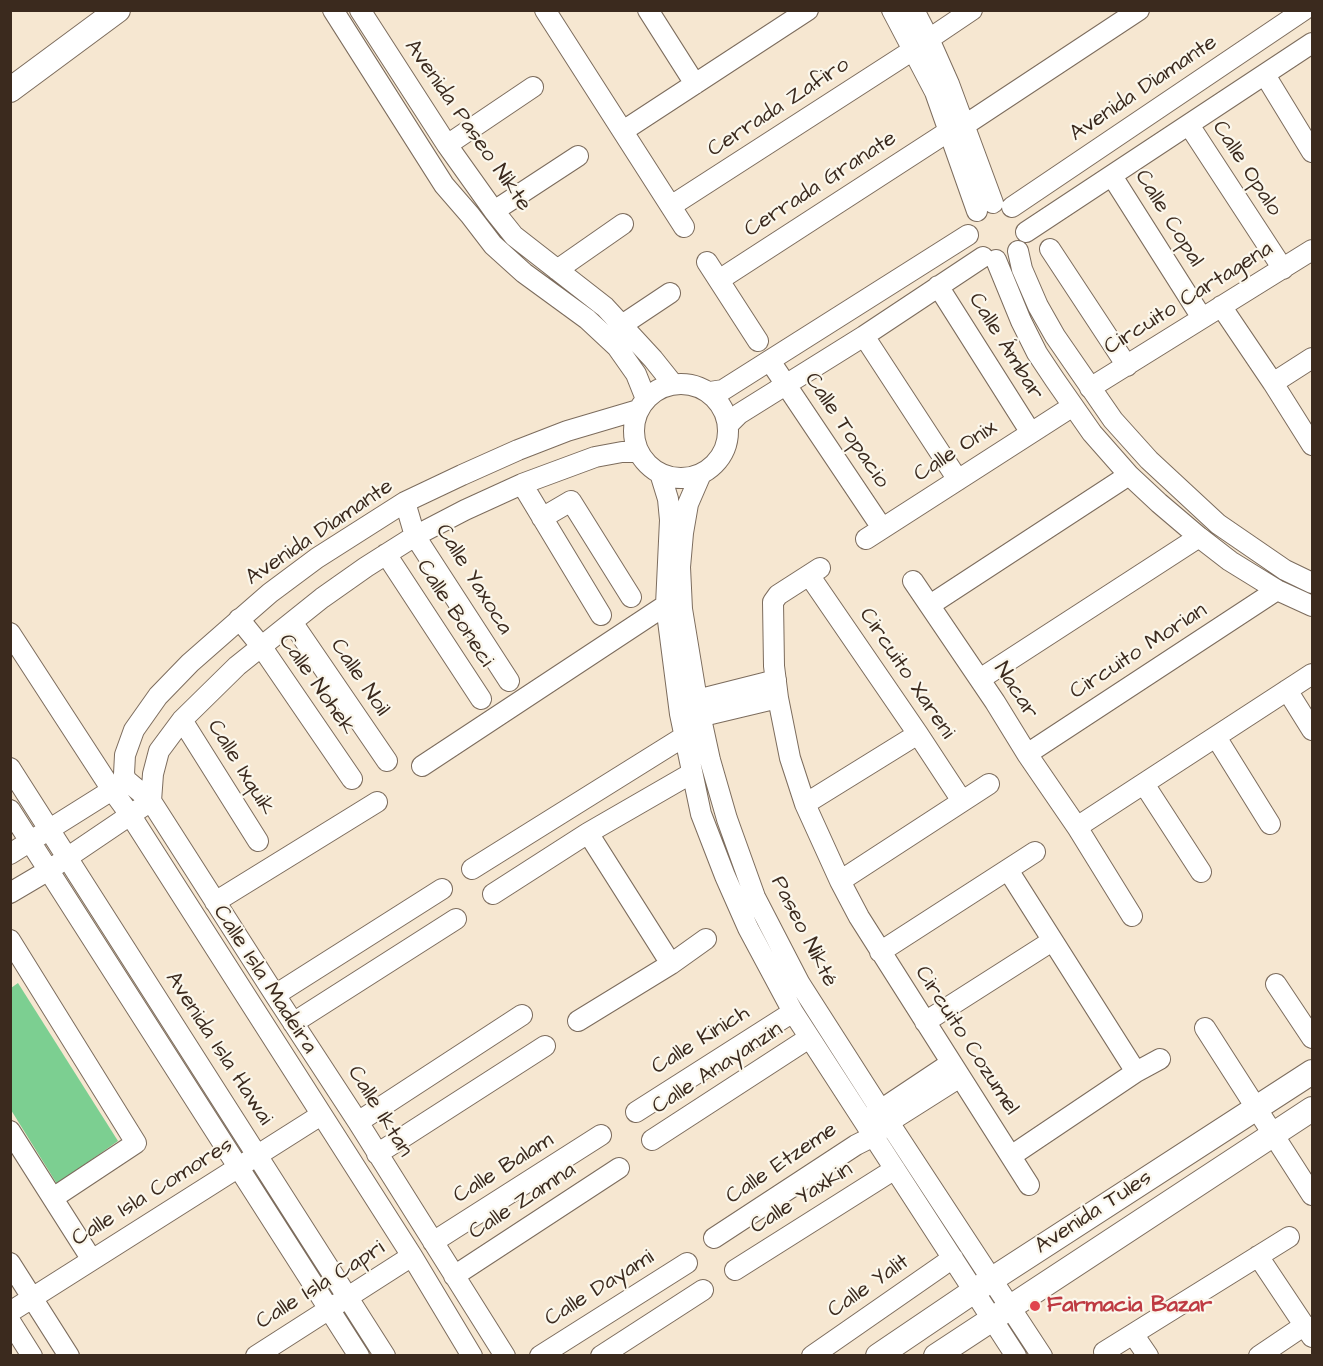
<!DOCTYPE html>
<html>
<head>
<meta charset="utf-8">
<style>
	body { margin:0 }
	#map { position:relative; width:1323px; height:1366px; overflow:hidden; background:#f6e7d1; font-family:"Architects Daughter",sans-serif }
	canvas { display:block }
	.frame { position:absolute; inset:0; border:12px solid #3b2a1e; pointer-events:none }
</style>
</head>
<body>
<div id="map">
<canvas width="1323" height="1366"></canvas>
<div class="frame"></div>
</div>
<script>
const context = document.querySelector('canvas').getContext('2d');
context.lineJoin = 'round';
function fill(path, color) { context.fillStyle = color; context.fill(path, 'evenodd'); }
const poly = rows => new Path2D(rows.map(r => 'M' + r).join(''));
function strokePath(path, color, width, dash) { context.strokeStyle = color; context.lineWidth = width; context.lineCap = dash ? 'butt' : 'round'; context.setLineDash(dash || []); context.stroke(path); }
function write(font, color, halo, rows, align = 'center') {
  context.font = font + ' "Architects Daughter",sans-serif'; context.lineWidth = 4.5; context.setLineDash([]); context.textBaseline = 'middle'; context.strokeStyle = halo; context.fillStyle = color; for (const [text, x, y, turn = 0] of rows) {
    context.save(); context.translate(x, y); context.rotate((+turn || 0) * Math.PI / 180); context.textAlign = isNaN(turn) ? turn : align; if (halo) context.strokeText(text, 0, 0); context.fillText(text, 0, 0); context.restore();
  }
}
fill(poly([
	[18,983,118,1141,57,1184,11,1110,11,988]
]), '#7ccf91');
const minor = poly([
	[333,10,444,185,470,215,493,245,524,273,587,319,617,347,636,374,646,399],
	[360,10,447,145,494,211,514,236,605,307,653,359,673,384],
	[545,10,684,227],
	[648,10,695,84],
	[892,10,935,92,977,211],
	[914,10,929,39,949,84,993,203],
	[929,39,972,10],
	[1265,75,1312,152],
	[965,125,1139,10],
	[1189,125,1283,269],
	[623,131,808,10],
	[447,145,533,87],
	[1112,176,1202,318],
	[671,206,913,50],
	[1012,207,1304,10],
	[494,211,578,156],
	[1026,232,1312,43],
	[1050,249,1127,366],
	[1018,251,1022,269,1038,306,1055,336,1113,420,1149,460,1218,524,1285,570,1312,583],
	[996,260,1021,321,1037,353,1055,380,1092,433,1129,475,1159,503,1199,537,1230,561,1277,590,1312,606],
	[707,262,758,341],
	[557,270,623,224],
	[719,280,949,131],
	[938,286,1031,433],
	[1221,306,1273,383,1312,445],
	[622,325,670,293],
	[864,336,958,480],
	[770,361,882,528],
	[1273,383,1312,358],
	'634 431a47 47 0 1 1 94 0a47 47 0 1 1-94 0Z',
	[1090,388,1312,250],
	[710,392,723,390,968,235],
	[729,424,739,414,864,336,983,257],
	[660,473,668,499,670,520,666,605,680,714,701,814,725,876,748,928,793,1012,1016,1356],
	[701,474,688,504,683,533,680,567,682,609,697,700,710,760,727,819,755,897,800,984,880,1109,1042,1356],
	[522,484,601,615],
	[405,502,415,536,509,681],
	[542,518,571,501,631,597],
	[866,539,1073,406],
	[386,554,481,699],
	[820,568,778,595,773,602,774,666,778,698,790,758,805,804,840,881,859,917,1029,1185],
	[809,575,918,734,962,801],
	[913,581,995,702,1027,754,1077,827,1132,916],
	[930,605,1129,475],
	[239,619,261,646,352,779],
	[292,622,387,761],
	[10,633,112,790,131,816,412,1256,472,1356],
	[980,679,1199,537],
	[1287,690,1312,730],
	[685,703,776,680],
	[690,719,778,698],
	[182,720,258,841],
	[1216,737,1270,824],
	[1027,754,1277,590],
	[422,766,666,605],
	[10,768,385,1356],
	[126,780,151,801,275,995,358,1122,505,1356],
	[1144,784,1201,872],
	[805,804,918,734],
	[10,810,359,1356],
	[1077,827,1312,674],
	[588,833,671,964],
	[10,854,112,790,126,780,124,774,125,755,134,730,158,696,190,663,231,627,270,593,317,558,405,502,462,475,518,450,567,431,638,410],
	[472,869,685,736],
	[1008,870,1136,1072],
	[840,881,989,784],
	[10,893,49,870,151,801,153,774,159,751,182,720,237,666,322,598,366,567,415,536,465,510,522,484,595,457,622,452,639,452],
	[493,894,588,833,692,773],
	[215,902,377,802],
	[10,940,136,1143,53,1198],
	[880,952,1035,852],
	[1276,984,1312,1038],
	[275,995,442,889],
	[578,1021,671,964,706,939],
	[925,1022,1052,941],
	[293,1023,456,919],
	[1205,1028,1312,1195],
	[636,1112,793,1012],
	[870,1117,951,1063],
	[358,1122,522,1015],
	[10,1131,92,1260],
	[652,1140,809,1038],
	[377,1154,545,1046],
	[1011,1156,1136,1072,1160,1059],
	[714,1238,856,1145,874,1136,889,1122,960,1077],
	[433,1242,601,1135],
	[1258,1256,1312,1337],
	[10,1263,69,1356],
	[735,1270,895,1169],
	[454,1276,619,1168],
	[10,1312,321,1115],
	[10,1321,32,1356],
	[1133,1334,1148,1356],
	[1104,1352,1289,1237],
	[256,1356,412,1256],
	[540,1356,687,1263],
	[601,1356,703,1290],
	[812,1356,953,1258],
	[1259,1356,1305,1325]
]);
const major = poly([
	[10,90,118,10],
	[878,1356,974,1291,1312,1072],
	[936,1356,1312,1109]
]);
strokePath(minor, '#7c6c5d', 22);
strokePath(major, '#7c6c5d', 26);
strokePath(minor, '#fff', 20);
strokePath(major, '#fff', 24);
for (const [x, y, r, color] of [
	[1035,1306,6,"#e0444e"]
]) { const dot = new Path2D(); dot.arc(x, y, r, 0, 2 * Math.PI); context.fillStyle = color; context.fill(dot); strokePath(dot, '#fbf7ec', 2); }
write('22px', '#3b2a1e', '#fbf7ec', [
	["Avenida Diamante",1144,89,-34],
	["Cerrada Zafiro",779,108,-33],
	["Avenida Paseo Nikte",467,126,55],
	["Calle Opalo",1246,169,57],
	["Cerrada Granate",821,185,-33],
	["Calle Copal",1168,219,58],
	["Circuito Cartagena",1189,299,-32],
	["Calle Ámbar",1005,347,58],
	["Calle Topacio",846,431,56],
	["Calle Onix",956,452,-33],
	["Avenida Diamante",320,533,-34],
	["Calle Yaxoca",473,580,58],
	["Calle Boneci",454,614,57],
	["Circuito Morian",1139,652,-33],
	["Circuito Xareni",906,674,56],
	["Calle Noil",359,678,56],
	["Calle Nohek",316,685,55],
	["Nacar",1015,691,57],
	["Calle Ixquik",240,768,58],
	["Paseo Nikté",803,932,63],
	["Calle Isla Madeira",264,980,57],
	["Calle Kinich",701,1041,-32],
	["Circuito Cozumel",966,1041,57],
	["Avenida Isla Hawai",218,1049,57],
	["Calle Anayanzin",718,1069,-33],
	["Calle Iktan",379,1112,58],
	["Calle Etzeme",782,1164,-34],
	["Calle Balam",504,1169,-32],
	["Calle Isla Comores",153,1193,-32],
	["Calle Yaxkin",802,1199,-32],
	["Calle Zamna",523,1202,-33],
	["Avenida Tules",1094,1213,-33],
	["Calle Isla Capri",321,1286,-32],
	["Calle Yalit",869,1287,-35],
	["Calle Dayami",600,1289,-32]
]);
write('bold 22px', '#be3a42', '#fbf7ec', [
	["Farmacia Bazar",1047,1306]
], 'left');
</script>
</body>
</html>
